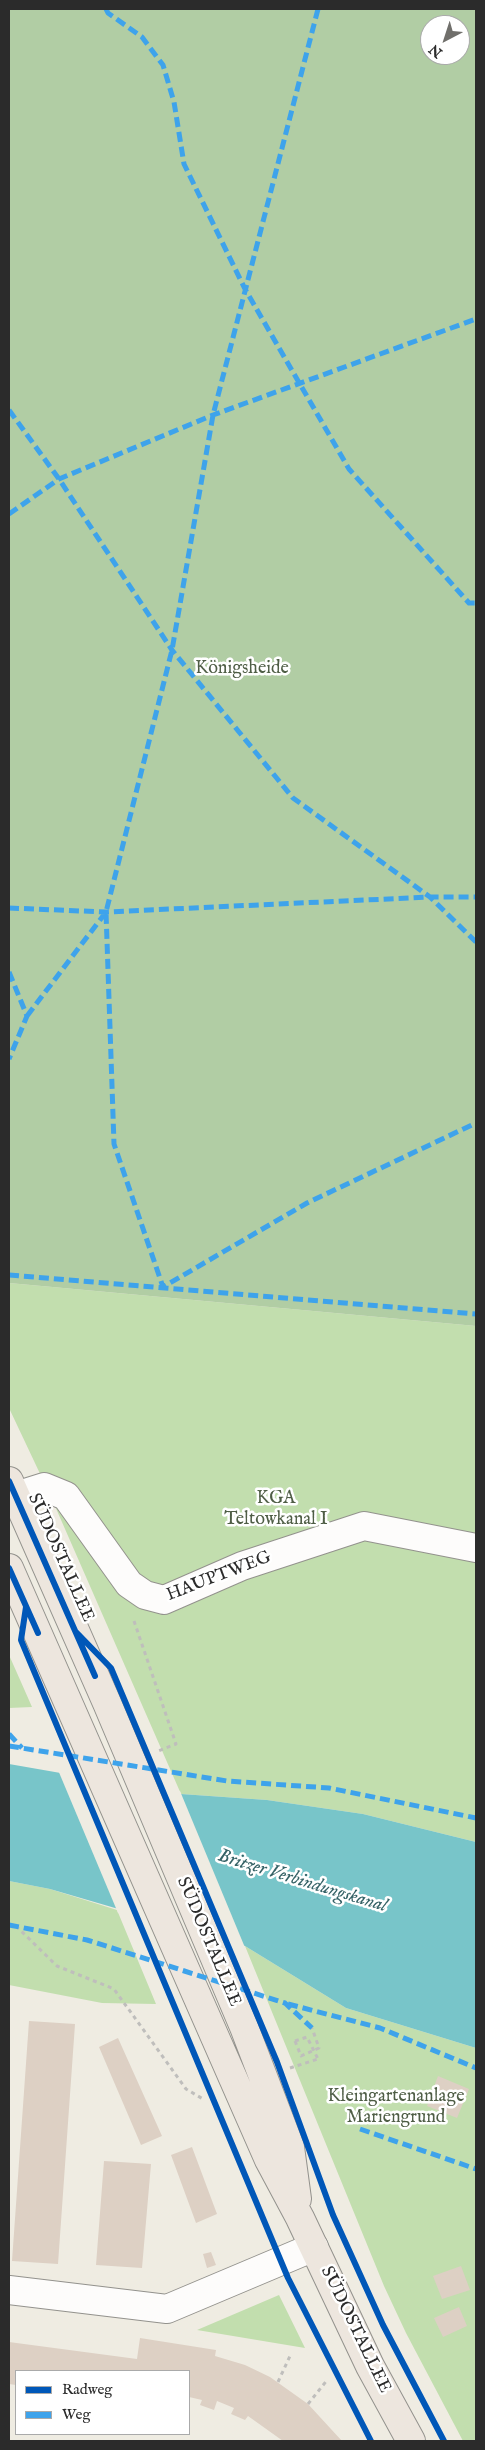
<!DOCTYPE html>
<html>
<head>
<meta charset="utf-8">
<style>
	body { margin:0 }
	#map { position:relative; width:485px; height:2450px; overflow:hidden; background:#efece2; font-family:"IM FELL English",serif }
	canvas { display:block }
	.frame { position:absolute; inset:0; border:10px solid #2b2b2b; pointer-events:none }
	.legend { position:absolute; left:15px; top:2370px; width:175px; height:65px; box-sizing:border-box; background:#fff; border:1px solid #aaa; margin:0; padding:6px 9px; list-style:none; font-size:15px; color:#2b2b2b }
	.legend li { display:flex; align-items:center; gap:10px; height:25px }
	.legend b { width:25px; border:1px solid #aaa }
	.north { position:absolute; left:420px; top:15px; width:50px; height:50px; box-sizing:border-box; background:#fff; border:1px solid #aaa; border-radius:50%; rotate:220deg; font-size:14px; font-weight:700; line-height:20px; text-align:center; color:#2b2b2b }
	.north::after { content:''; display:block; margin:auto; width:18px; height:22px; background:#706f6b; clip-path:polygon(50% 0,100% 100%,50% 72%,0 100%) }
</style>
</head>
<body>
<div id="map">
<canvas width="485" height="2450"></canvas>
<div class="frame"></div>
<ul class="legend">
<li><b style="height:6px;background:#0057b8"></b>Radweg</li>
<li><b style="height:6px;background:#3ea3eb"></b>Weg</li>
</ul>
<div class="north">N</div>
</div>
<script>
const context = document.querySelector('canvas').getContext('2d');
context.lineJoin = 'round';
function fill(path, color) { context.fillStyle = color; context.fill(path, 'evenodd'); }
const poly = rows => new Path2D(rows.map(r => 'M' + r).join(''));
function strokePath(path, color, width, dash) { context.strokeStyle = color; context.lineWidth = width; context.lineCap = dash ? 'butt' : 'round'; context.setLineDash(dash || []); context.stroke(path); }
function write(font, color, halo, rows, align = 'center') {
  context.font = font + ' "IM FELL English",serif'; context.lineWidth = 5; context.setLineDash([]); context.textBaseline = 'middle'; context.strokeStyle = halo; context.fillStyle = color; for (const [text, x, y, turn = 0] of rows) {
    context.save(); context.translate(x, y); context.rotate((+turn || 0) * Math.PI / 180); context.textAlign = isNaN(turn) ? turn : align; if (halo) context.strokeText(text, 0, 0); context.fillText(text, 0, 0); context.restore();
  }
}
fill(poly([
	[9,1283,476,1326,476,1842,363,1814,267,1800,181,1794,51,1497,9,1408],
	[9,1655,21,1682,32,1707,9,1708],
	[9,1881,50,1889,117,1910,156,2004,102,2003,9,1985],
	[245,1946,346,2008,476,2048,476,2441,463,2441,406,2333,384,2286],
	[279,2295,305,2348,197,2330]
]), '#c2deae');
fill(poly([
	[9,9,476,9,476,1326,9,1283],
	[430,25,460,25,460,55,430,55]
]), '#b1cda4');
fill(poly([
	[9,1764,181,1794,267,1800,363,1814,476,1842,476,2048,346,2008,245,1946,50,1889,9,1881]
]), '#78c5c9');
fill(poly([
	[58,1770,180,1791,246,1950,118,1913]
]), '#efece2');
fill(poly([
	[29,2021,75,2024,58,2264,12,2261],
	[118,2038,162,2136,141,2145,99,2047],
	[438,2076,469,2089,457,2118,427,2106],
	[192,2147,217,2214,196,2223,171,2155],
	[104,2161,151,2164,142,2268,96,2265],
	[211,2252,216,2265,207,2268,203,2254],
	[461,2266,470,2290,442,2299,433,2276],
	[459,2307,467,2326,443,2337,434,2318],
	[140,2338,216,2350,215,2356,245,2365,270,2377,308,2404,342,2441,283,2441,248,2416,245,2420,231,2414,234,2408,217,2401,214,2410,200,2405,202,2400,189,2397,189,2371,16,2371,16,2385,9,2384,9,2342,137,2359]
]), '#ddd0c4');
const minor = poly([
	[9,1498,44,1487,66,1496,129,1584,145,1595,164,1600,242,1566,364,1526,476,1548],
	[9,2290,167,2309,314,2247]
]);
const major = poly([
	[9,1481,107,1703,244,2027,290,2147,297,2199],
	[9,1568,269,2160,300,2218,370,2366,411,2441]
]);
strokePath(minor, '#93928d', 30);
strokePath(major, '#93928d', 30);
strokePath(poly([
	[134,1621,176,1744,158,1751],
	[16,1926,57,1966,114,1989,186,2089,203,2099],
	[295,2041,301,2056,319,2048,312,2028],
	[290,2068,318,2059],
	[278,2382,290,2356],
	[308,2404,328,2379]
]), '#bfbebc', 3, [4, 4]);
strokePath(minor, '#fdfcfb', 28);
strokePath(major, '#ede6de', 28);
strokePath(poly([
	[295,2041,307,2037,318,2059]
]), '#bfbebc', 3, [4, 4]);
strokePath(poly([
	[106,9,108,13,142,37,163,65,174,102,184,164,245,289,349,469,469,603,476,603],
	[318,9,213,415,172,650,106,912,114,1144,163,1287,307,1203,476,1123],
	[9,410,59,479,172,650,293,798,430,897,476,942],
	[9,514,59,479,213,415,476,319],
	[9,908,106,912,430,897,476,897],
	[9,972,27,1016,9,1059],
	[27,1016,106,912],
	[9,1275,476,1314],
	[9,1734,22,1748],
	[9,1746,227,1781,329,1788,476,1818],
	[9,1925,87,1940,285,2003,312,2028],
	[288,2004,380,2028,476,2068],
	[360,2129,476,2169]
]), '#3ea3eb', 5, [10, 5]);
strokePath(poly([
	[9,1481,95,1676],
	[9,1568,38,1633],
	[26,1607,21,1640,288,2278,371,2441],
	[76,1632,111,1668,277,2062,333,2215,383,2325,444,2441]
]), '#0057b8', 6);
write('18px', '#4e5d45', '#fff', [
	["Königsheide",242,669],
	["KGA",276,1499],
	["Teltowkanal I",276,1520],
	["Kleingartenanlage",396,2097],
	["Mariengrund",396,2118]
]);
write('18px', '#2b2b2b', '#fff', [
	["SÜDOSTALLEE",60,1558,66],
	["HAUPTWEG",219,1577,-21],
	["SÜDOSTALLEE",208,1942,67],
	["SÜDOSTALLEE",355,2330,64]
]);
write('italic 19px', '#356266', '#fff', [
	["Britzer Verbindungskanal",302,1882,17]
]);
</script>
</body>
</html>
